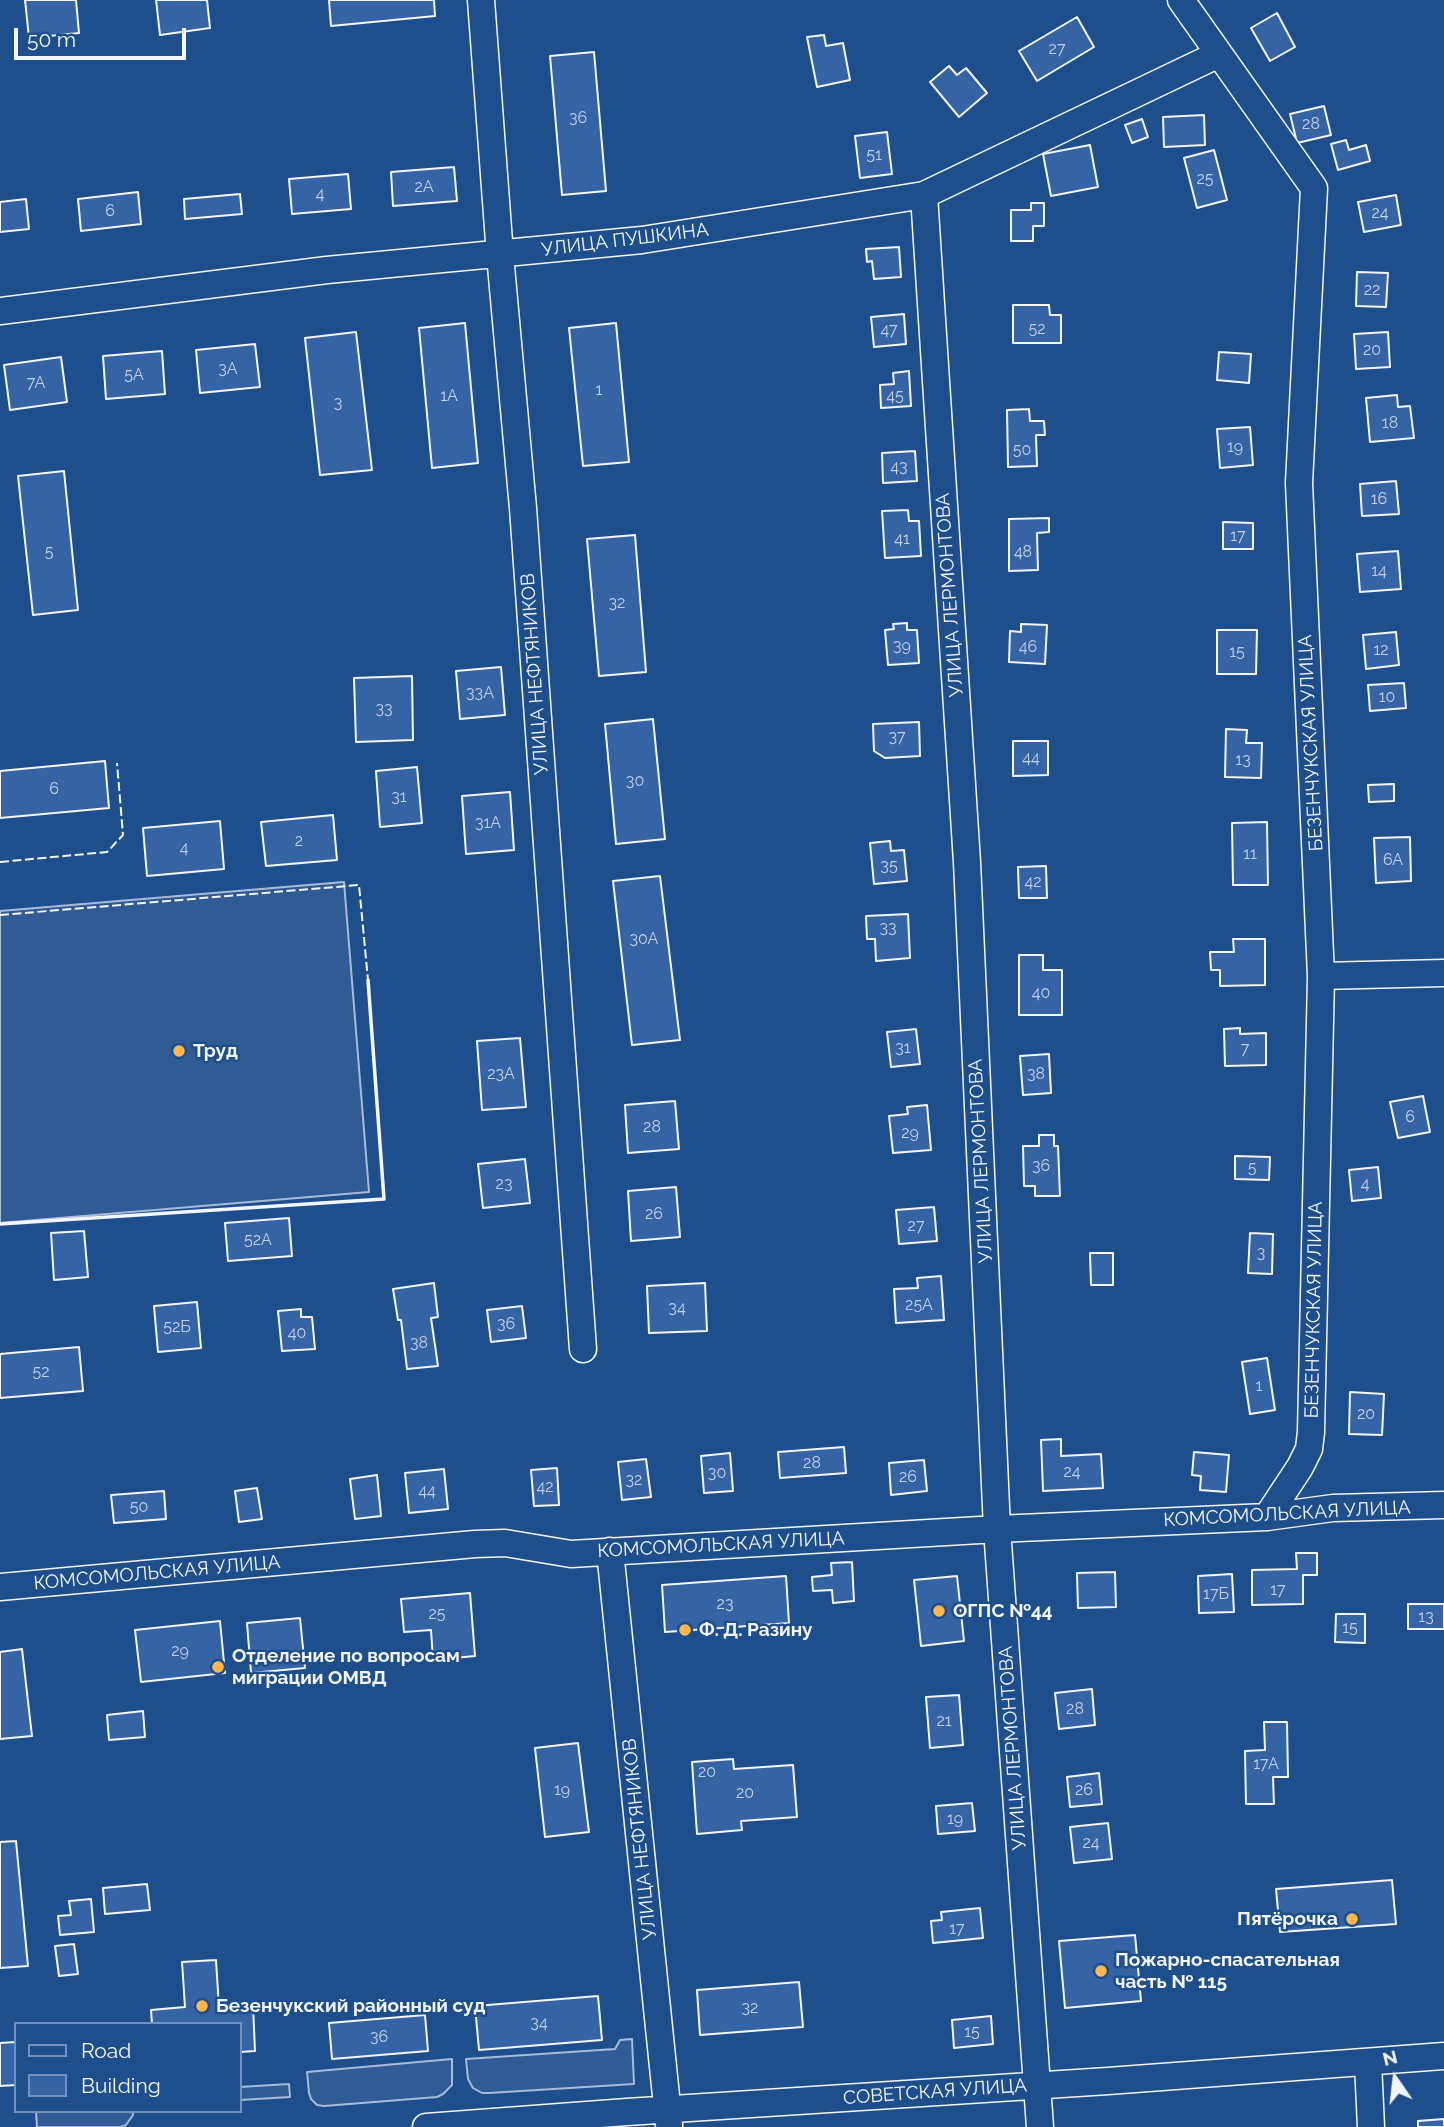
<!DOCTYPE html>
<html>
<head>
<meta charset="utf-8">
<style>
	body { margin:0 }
	#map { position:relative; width:1444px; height:2127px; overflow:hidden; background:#1f4e8c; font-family:Raleway,sans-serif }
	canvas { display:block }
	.legend { position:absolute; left:14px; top:2022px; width:228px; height:91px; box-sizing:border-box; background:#1f4e8c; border:2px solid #7391ba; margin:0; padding:9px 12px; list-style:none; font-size:21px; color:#f2f6ff }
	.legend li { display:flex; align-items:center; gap:14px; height:35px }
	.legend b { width:35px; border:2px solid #7391ba }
	.north { position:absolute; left:1360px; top:2043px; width:70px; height:70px; -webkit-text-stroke:5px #1f4e8c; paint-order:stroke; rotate:346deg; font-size:19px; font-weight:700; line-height:28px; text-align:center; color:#f2f6ff }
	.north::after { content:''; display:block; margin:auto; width:24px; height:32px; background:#f2f6ff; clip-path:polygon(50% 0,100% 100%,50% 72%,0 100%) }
	.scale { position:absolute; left:14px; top:28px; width:172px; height:32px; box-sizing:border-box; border:4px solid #f2f6ff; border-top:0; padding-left:9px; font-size:21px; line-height:24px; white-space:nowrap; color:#f2f6ff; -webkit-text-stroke:5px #1f4e8c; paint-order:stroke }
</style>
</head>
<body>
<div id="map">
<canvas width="1444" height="2127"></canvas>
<ul class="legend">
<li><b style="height:9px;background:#1f4e8c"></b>Road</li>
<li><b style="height:19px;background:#3563a3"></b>Building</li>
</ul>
<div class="north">N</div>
<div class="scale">50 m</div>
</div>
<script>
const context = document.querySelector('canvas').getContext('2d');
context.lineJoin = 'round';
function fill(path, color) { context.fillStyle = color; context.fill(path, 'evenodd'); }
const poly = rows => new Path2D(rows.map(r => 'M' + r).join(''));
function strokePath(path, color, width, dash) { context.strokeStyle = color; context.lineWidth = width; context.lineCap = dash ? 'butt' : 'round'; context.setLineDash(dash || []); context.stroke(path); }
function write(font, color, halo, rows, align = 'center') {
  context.font = font + ' Raleway,sans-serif'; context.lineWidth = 5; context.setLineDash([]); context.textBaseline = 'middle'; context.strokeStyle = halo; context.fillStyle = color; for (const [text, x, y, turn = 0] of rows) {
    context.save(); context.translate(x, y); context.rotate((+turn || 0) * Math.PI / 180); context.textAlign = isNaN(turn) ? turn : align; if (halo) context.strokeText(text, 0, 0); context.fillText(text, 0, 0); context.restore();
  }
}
const built = poly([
	[344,882,369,1192,0,1223,0,911,344,882],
	[632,2039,634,2084,489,2093,482,2093,473,2088,468,2079,466,2059,615,2049,620,2040,632,2039],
	[452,2059,452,2085,443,2094,437,2097,324,2106,317,2105,311,2099,309,2093,307,2072,452,2059],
	[289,2084,290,2097,240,2100,240,2087,289,2084],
	[36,2111,133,2111,133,2115,126,2125,120,2127,37,2127,36,2111]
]);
fill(built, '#305b95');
strokePath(built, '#a8bbd7', 2);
const building = poly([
	[25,0,76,0,79,33,29,38,25,0],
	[156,0,207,0,210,28,160,35,156,0],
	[329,0,434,0,435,16,331,26,329,0],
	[1277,13,1295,47,1270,61,1251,28,1277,13],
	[1077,17,1094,47,1037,81,1019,51,1077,17],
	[824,35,826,46,843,43,850,80,817,87,807,37,824,35],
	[594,52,606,191,562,195,550,56,594,52],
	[949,66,957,75,966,68,987,93,959,117,930,82,949,66],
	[1324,106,1331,135,1297,143,1290,114,1324,106],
	[1204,115,1205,145,1164,147,1163,117,1204,115],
	[1142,119,1148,137,1132,143,1125,125,1142,119],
	[887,132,892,174,860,178,855,136,887,132],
	[1346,140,1349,150,1366,145,1370,161,1338,170,1331,144,1346,140],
	[1090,145,1098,187,1051,196,1043,154,1090,145],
	[1214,150,1227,200,1197,208,1184,158,1214,150],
	[454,167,457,201,393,206,391,172,454,167],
	[348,174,351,209,292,214,289,179,348,174],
	[138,192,141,224,81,231,78,199,138,192],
	[240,194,242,214,185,219,184,199,240,194],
	[1396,195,1401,225,1364,232,1358,202,1396,195],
	[26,199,29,229,0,232,0,202,26,199],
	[1031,203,1044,203,1044,226,1033,226,1033,241,1011,241,1011,210,1031,210,1031,203],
	[899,247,901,277,874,279,872,261,867,262,866,249,899,247],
	[1357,272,1388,273,1386,307,1356,306,1357,272],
	[1013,305,1049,305,1050,315,1061,315,1061,343,1013,343,1013,305],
	[904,314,906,344,874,347,871,317,904,314],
	[465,323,478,463,432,468,419,328,465,323],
	[616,323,629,462,583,466,569,328,616,323],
	[356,332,372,470,320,475,305,338,356,332],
	[1388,332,1390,367,1356,369,1354,334,1388,332],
	[255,344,260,387,200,393,196,350,255,344],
	[162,351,165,394,106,399,103,356,162,351],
	[1219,352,1251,354,1249,383,1217,380,1219,352],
	[61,357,67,402,10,410,4,365,61,357],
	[909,371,911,406,881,408,880,385,894,384,893,373,909,371],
	[1397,395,1398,407,1410,406,1414,438,1370,442,1366,398,1397,395],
	[1029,409,1030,421,1044,421,1045,435,1036,435,1037,466,1008,467,1007,410,1029,409],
	[1250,427,1253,465,1220,468,1217,429,1250,427],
	[915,451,917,481,883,483,882,453,915,451],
	[64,471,78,610,33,615,18,476,64,471],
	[1396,481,1399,514,1362,516,1360,484,1396,481],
	[908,510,909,521,919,521,921,556,885,558,882,511,908,510],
	[1049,518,1049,532,1037,533,1038,570,1009,571,1009,519,1049,518],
	[1223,522,1253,523,1253,549,1223,549,1223,522],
	[635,535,646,672,599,676,587,539,635,535],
	[1398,551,1401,589,1360,592,1357,554,1398,551],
	[907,623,907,630,917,630,919,663,888,665,885,630,894,629,893,624,907,623],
	[1021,624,1047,625,1045,664,1009,662,1010,631,1021,632,1021,624],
	[1217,630,1257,630,1256,674,1217,674,1217,630],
	[1396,632,1399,665,1366,669,1363,635,1396,632],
	[501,667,505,715,460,719,456,671,501,667],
	[412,676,413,740,356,742,354,678,412,676],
	[1404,683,1406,708,1370,711,1368,685,1404,683],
	[653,719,665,839,616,844,605,724,653,719],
	[919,722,920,756,885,758,874,751,873,724,919,722],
	[1226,729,1247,730,1246,743,1262,743,1261,778,1225,777,1226,729],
	[1013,741,1048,741,1048,775,1013,776,1013,741],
	[105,761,109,808,0,818,0,771,105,761],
	[417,767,422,823,380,827,376,771,417,767],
	[1394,784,1394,801,1369,802,1368,785,1394,784],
	[510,792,514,850,466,854,462,796,510,792],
	[333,815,337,860,266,866,261,822,333,815],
	[220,821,224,869,147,876,143,828,220,821],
	[1267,822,1268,885,1233,885,1232,823,1267,822],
	[1410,837,1411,881,1376,883,1374,838,1410,837],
	[890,841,891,851,904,850,907,881,874,884,870,843,890,841],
	[1046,866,1047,898,1019,898,1018,867,1046,866],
	[660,876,680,1040,632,1045,613,881,660,876],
	[908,914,910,958,876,961,875,939,867,939,866,916,908,914],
	[1233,939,1265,939,1265,985,1220,986,1220,970,1211,970,1210,952,1234,952,1233,939],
	[1019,955,1043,955,1043,970,1062,970,1062,1015,1019,1015,1019,955],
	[1240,1028,1240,1034,1266,1033,1266,1065,1225,1066,1224,1029,1240,1028],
	[916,1029,920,1064,891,1067,887,1032,916,1029],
	[520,1038,526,1107,482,1110,477,1041,520,1038],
	[1049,1054,1051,1093,1023,1095,1020,1056,1049,1054],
	[1423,1096,1430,1132,1398,1138,1390,1102,1423,1096],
	[675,1101,679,1149,628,1153,625,1105,675,1101],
	[927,1105,931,1150,893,1153,889,1116,908,1114,907,1107,927,1105],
	[1039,1135,1054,1135,1054,1146,1058,1146,1060,1196,1035,1196,1035,1186,1024,1186,1023,1146,1039,1146,1039,1135],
	[1235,1156,1270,1157,1269,1180,1235,1179,1235,1156],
	[525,1159,530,1203,483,1208,478,1164,525,1159],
	[1378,1167,1381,1198,1352,1201,1349,1170,1378,1167],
	[676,1187,680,1237,631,1241,628,1191,676,1187],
	[934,1207,937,1241,899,1244,896,1210,934,1207],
	[289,1218,292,1256,228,1261,225,1223,289,1218],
	[84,1231,88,1277,54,1280,51,1233,84,1231],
	[1250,1233,1273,1234,1272,1274,1248,1273,1250,1233],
	[1090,1253,1113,1253,1113,1285,1091,1285,1090,1253],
	[941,1276,944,1320,896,1323,894,1289,918,1288,917,1278,941,1276],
	[434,1283,438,1317,431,1318,438,1366,407,1369,401,1320,398,1320,393,1289,434,1283],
	[705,1283,707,1331,649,1333,647,1286,705,1283],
	[197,1302,201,1348,158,1352,154,1306,197,1302],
	[522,1306,526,1338,491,1342,487,1310,522,1306],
	[301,1309,301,1317,312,1317,315,1349,282,1351,278,1311,301,1309],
	[79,1347,83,1391,0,1398,0,1354,79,1347],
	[1267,1358,1275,1410,1250,1414,1242,1362,1267,1358],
	[1350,1392,1384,1394,1382,1435,1349,1434,1350,1392],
	[1061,1439,1061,1456,1101,1454,1103,1488,1043,1491,1041,1440,1061,1439],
	[844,1447,846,1473,780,1478,778,1452,844,1447],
	[1194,1452,1229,1455,1226,1492,1200,1490,1201,1476,1192,1475,1194,1452],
	[730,1453,733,1491,704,1493,701,1456,730,1453],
	[646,1459,651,1497,622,1500,618,1462,646,1459],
	[924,1460,927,1491,891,1495,889,1463,924,1460],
	[557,1468,559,1505,534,1506,531,1470,557,1468],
	[444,1469,448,1509,409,1513,405,1473,444,1469],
	[377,1475,381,1516,355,1519,350,1479,377,1475],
	[257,1488,262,1519,239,1522,235,1491,257,1488],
	[164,1491,166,1519,114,1523,111,1495,164,1491],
	[1296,1553,1317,1553,1317,1575,1303,1575,1303,1604,1252,1605,1252,1570,1297,1569,1296,1553],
	[852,1562,854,1601,833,1603,832,1590,813,1591,812,1577,832,1575,831,1563,852,1562],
	[1115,1572,1116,1607,1078,1608,1077,1573,1115,1572],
	[1232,1574,1234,1612,1199,1613,1198,1576,1232,1574],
	[786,1576,789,1623,665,1632,662,1585,786,1576],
	[957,1576,964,1641,921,1646,914,1580,957,1576],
	[470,1593,475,1656,433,1660,431,1630,404,1632,401,1599,470,1593],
	[1408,1604,1444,1604,1444,1629,1408,1629,1408,1604],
	[1336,1614,1365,1614,1365,1643,1335,1642,1336,1614],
	[300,1618,305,1668,251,1673,247,1623,300,1618],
	[220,1621,225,1673,141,1682,135,1630,220,1621],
	[22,1649,32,1736,0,1739,0,1652,22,1649],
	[1092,1689,1095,1725,1059,1729,1055,1693,1092,1689],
	[959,1695,963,1745,930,1748,926,1697,959,1695],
	[143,1711,145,1737,109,1740,107,1715,143,1711],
	[1264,1722,1287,1722,1288,1777,1273,1777,1274,1804,1246,1804,1245,1751,1265,1750,1264,1722],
	[578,1743,589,1832,545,1837,535,1748,578,1743],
	[733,1759,734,1769,793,1765,797,1817,741,1821,742,1830,697,1834,692,1762,733,1759],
	[1099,1773,1102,1804,1070,1807,1067,1777,1099,1773],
	[972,1803,975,1831,938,1834,936,1806,972,1803],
	[1108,1823,1112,1859,1074,1863,1070,1827,1108,1823],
	[16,1841,28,1966,0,1968,0,1842,16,1841],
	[1392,1880,1396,1924,1280,1932,1276,1889,1392,1880],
	[147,1884,150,1910,105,1914,103,1888,147,1884],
	[91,1899,94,1932,60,1935,58,1916,71,1915,69,1901,91,1899],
	[980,1908,983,1938,933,1943,931,1921,942,1920,941,1912,980,1908],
	[1135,1935,1141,2001,1065,2008,1059,1941,1135,1935],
	[74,1944,78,1974,59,1976,55,1946,74,1944],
	[216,1960,219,2007,253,2005,255,2051,240,2052,240,2024,152,2024,151,2010,185,2007,182,1962,216,1960],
	[799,1982,803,2027,700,2035,697,1990,799,1982],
	[598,1996,602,2040,479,2050,475,2006,598,1996],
	[425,2015,428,2051,332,2059,329,2023,425,2015],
	[991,2016,993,2044,954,2048,952,2020,991,2016],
	[16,2042,16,2085,0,2086,0,2043,16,2042],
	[1444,2119,1444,2127,1418,2127,1418,2121,1444,2119]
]);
fill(building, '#3563a3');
strokePath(building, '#f2f6ff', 2);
const minor = poly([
	[481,0,500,255,523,508,583,1349],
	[1181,0,1314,188,1299,483,1321,976,1311,1432,1309,1449,1300,1467,1267,1517],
	[924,195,967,862,997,1529,1040,2127],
	[0,311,327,270,642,240,924,195,1219,54],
	[1321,976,1444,973],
	[610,1551,669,2125],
	[0,1587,475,1544,505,1543,571,1554,997,1529,1267,1517,1333,1508,1444,1505],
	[1368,2063,1371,2127],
	[426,2127,627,2112,1108,2081,1444,2056]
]);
strokePath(minor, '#f2f6ff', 29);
strokePath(minor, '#1f4e8c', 26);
strokePath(poly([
	[0,862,107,852,123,835,117,763],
	[0,915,359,885,368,980]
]), '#f2f6ff', 2, [9, 3.5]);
strokePath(poly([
	[0,1224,384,1199,368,980]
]), '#f2f6ff', 3.5);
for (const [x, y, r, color] of [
	[179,1051,7,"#ffb74d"],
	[939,1611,7,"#ffb74d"],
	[685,1630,7,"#ffb74d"],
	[218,1667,7,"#ffb74d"],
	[1352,1919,7,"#ffb74d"],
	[1101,1971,7,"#ffb74d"],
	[202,2006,7,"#ffb74d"]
]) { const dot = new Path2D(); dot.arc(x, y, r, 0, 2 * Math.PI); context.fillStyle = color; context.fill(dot); strokePath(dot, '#1f4e8c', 2.5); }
write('16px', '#c3d1e8', null, [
	["27",1057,49],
	["36",578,118],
	["28",1311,124],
	["51",874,155],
	["25",1205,179],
	["2А",424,187],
	["4",320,194],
	["6",110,211],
	["24",1380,213],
	["22",1372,290],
	["52",1037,329],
	["47",889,330],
	["20",1372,350],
	["3А",228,369],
	["5А",134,375],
	["7А",36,383],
	["1",599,390],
	["1А",449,396],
	["45",895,396],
	["3",338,403],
	["18",1390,423],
	["19",1235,447],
	["50",1022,450],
	["43",899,467],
	["16",1379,499],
	["17",1238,536],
	["41",902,539],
	["5",49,552],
	["48",1023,552],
	["14",1379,571],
	["32",617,603],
	["39",902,646],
	["46",1028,647],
	["12",1381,650],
	["15",1237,652],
	["33А",480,693],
	["10",1387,697],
	["33",384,709],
	["37",897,737],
	["44",1031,758],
	["13",1243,760],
	["30",635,781],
	["6",54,789],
	["31",399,797],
	["31А",488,823],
	["2",299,841],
	["4",184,848],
	["11",1250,854],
	["6А",1393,860],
	["35",889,866],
	["42",1033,882],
	["33",888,928],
	["30А",644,939],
	["40",1041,993],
	["31",903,1048],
	["7",1245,1049],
	["23А",501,1074],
	["38",1036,1074],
	["6",1410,1117],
	["28",652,1127],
	["29",910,1133],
	["36",1041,1166],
	["5",1252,1168],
	["23",504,1184],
	["4",1365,1184],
	["26",654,1214],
	["27",916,1226],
	["52А",258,1240],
	["3",1261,1253],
	["25А",919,1305],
	["34",677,1308],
	["36",506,1324],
	["52Б",177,1327],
	["40",297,1333],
	["38",419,1343],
	["52",41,1372],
	["1",1259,1386],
	["20",1366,1414],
	["28",812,1463],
	["24",1072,1472],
	["30",717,1473],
	["26",908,1477],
	["32",634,1480],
	["42",545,1487],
	["44",427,1491],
	["50",139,1507],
	["17",1278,1590],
	["17Б",1216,1594],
	["23",725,1604],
	["25",437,1614],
	["13",1426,1617],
	["15",1350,1628],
	["29",180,1651],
	["28",1075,1709],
	["21",944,1721],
	["17А",1266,1764],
	["20",707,1772],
	["19",562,1790],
	["26",1084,1790],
	["20",745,1793],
	["19",955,1819],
	["24",1091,1843],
	["17",957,1929],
	["32",750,2008],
	["34",539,2023],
	["15",972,2032],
	["36",379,2037]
]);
write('19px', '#f2f6ff', '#1f4e8c', [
	["УЛИЦА ПУШКИНА",625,240,-7],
	["УЛИЦА ЛЕРМОНТОВА",950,595,-94],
	["УЛИЦА НЕФТЯНИКОВ",535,674,-94],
	["БЕЗЕНЧУКСКАЯ УЛИЦА",1311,743,-93],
	["УЛИЦА ЛЕРМОНТОВА",981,1161,-93],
	["БЕЗЕНЧУКСКАЯ УЛИЦА",1314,1310,-89],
	["КОМСОМОЛЬСКАЯ УЛИЦА",1287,1514,-3],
	["КОМСОМОЛЬСКАЯ УЛИЦА",721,1545,-3],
	["КОМСОМОЛЬСКАЯ УЛИЦА",157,1573,-5],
	["УЛИЦА ЛЕРМОНТОВА",1013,1748,-94],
	["УЛИЦА НЕФТЯНИКОВ",640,1839,-96],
	["СОВЕТСКАЯ УЛИЦА",935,2092,-4]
]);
write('bold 19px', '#f2f6ff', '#1f4e8c', [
	["Труд",193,1051],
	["ОГПС №44",953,1611],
	["Ф. Д. Разину",699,1630],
	["Отделение по вопросам",232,1656],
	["миграции ОМВД",232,1678],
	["Пятёрочка",1338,1919,"right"],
	["Пожарно-спасательная",1115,1960],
	["часть № 115",1115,1982],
	["Безенчукский районный суд",216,2006]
], 'left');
</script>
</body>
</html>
